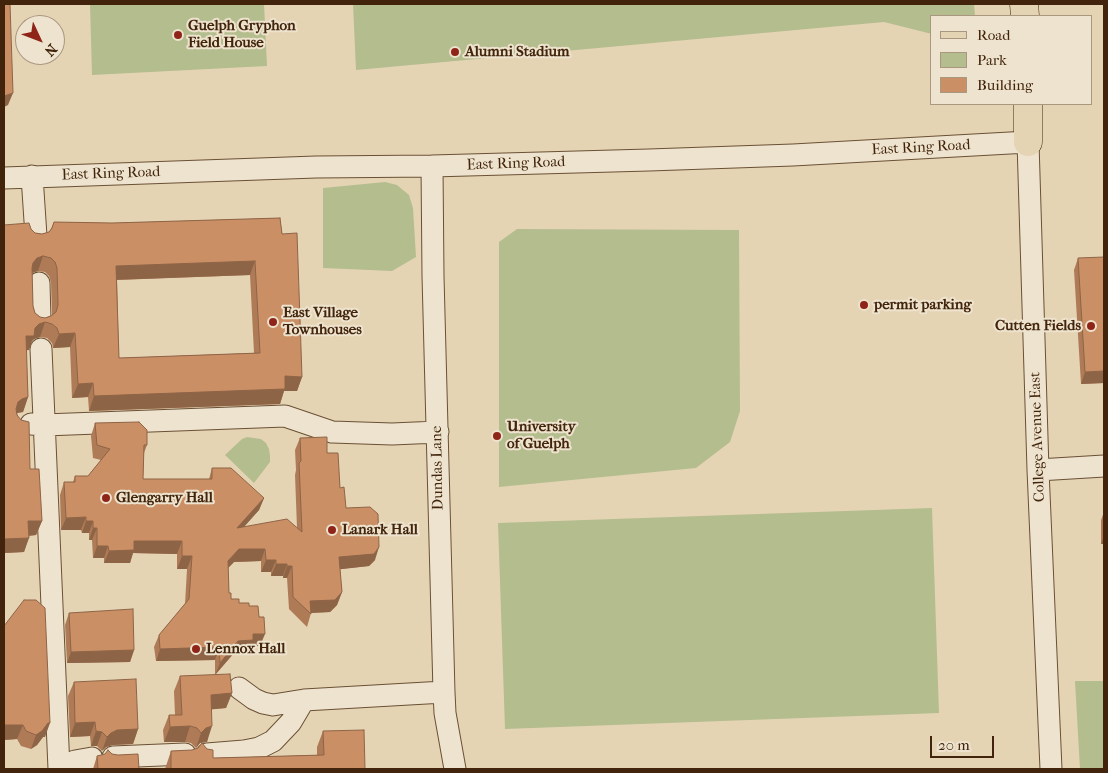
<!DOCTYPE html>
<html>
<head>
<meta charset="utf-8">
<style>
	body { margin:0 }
	#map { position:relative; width:1108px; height:773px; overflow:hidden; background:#e5d4b4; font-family:"IM FELL French Canon",serif }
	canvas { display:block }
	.frame { position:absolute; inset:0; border:5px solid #41240b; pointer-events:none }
	.legend { position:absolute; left:930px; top:15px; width:162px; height:90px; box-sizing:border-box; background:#eee3ce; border:1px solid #a99780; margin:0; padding:6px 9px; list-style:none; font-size:15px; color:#41240b }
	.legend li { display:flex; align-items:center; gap:10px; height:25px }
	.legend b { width:25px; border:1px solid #a99780 }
	.north { position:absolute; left:15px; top:15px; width:50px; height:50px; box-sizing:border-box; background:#eee3ce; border:1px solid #a99780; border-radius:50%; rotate:133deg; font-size:14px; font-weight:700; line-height:20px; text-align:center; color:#41240b }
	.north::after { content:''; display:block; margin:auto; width:18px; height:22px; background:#8f2418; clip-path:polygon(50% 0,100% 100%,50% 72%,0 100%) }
	.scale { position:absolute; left:930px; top:736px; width:64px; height:22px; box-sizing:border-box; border:2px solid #41240b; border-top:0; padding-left:6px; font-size:15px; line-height:18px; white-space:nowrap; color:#41240b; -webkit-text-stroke:4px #eee3ce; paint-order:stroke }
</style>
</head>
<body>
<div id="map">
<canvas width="1108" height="773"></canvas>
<div class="frame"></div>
<ul class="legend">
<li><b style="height:6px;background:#e5d4b4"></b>Road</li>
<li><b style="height:14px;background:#b4bd8e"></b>Park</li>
<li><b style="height:14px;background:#cb8f65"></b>Building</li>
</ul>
<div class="north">N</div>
<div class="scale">20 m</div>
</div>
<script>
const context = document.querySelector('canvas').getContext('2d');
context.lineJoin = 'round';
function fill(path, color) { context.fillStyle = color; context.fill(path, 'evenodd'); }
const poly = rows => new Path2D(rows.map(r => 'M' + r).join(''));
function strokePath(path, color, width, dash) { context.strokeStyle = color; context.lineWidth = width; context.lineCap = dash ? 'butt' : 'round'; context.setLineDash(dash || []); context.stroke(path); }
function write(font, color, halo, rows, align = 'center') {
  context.font = font + ' "IM FELL French Canon",serif'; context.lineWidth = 4; context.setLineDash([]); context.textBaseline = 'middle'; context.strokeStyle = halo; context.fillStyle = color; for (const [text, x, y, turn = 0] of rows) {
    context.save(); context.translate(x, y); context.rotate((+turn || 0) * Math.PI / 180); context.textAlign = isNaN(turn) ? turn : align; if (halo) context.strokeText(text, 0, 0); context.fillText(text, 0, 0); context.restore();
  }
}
fill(poly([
	[90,4,264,4,267,66,92,75],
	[353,4,974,4,975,16,932,16,932,34,884,22,356,70],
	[385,182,397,185,409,195,413,208,416,257,392,271,323,268,323,188],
	[517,229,739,230,740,411,730,442,696,468,499,487,499,242],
	[247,437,261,439,266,443,269,449,270,456,270,462,254,483,225,455,242,439],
	[932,508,939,713,505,729,498,523],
	[1075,681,1104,681,1104,769,1080,769]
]), '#b4bd8e');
const minor = poly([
	[432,166,433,276,444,692,445,713,455,769],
	[32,176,36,236],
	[4,178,316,167,432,166,649,160,793,155,1028,142,1038,470,1051,769],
	[39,283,40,320],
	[41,349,59,769],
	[31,424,44,425,285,416,332,432,392,434,438,432],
	[1038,470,1104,466],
	[239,688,254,699,263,703,273,705,304,700],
	[207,754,244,751,259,748,273,741,291,722,304,700,444,692],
	[113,757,185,754],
	[59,769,75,761,92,758]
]);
const major = poly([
	[1024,4,1025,16],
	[1028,104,1028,142]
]);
strokePath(minor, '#6a5035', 23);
strokePath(major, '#41240b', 29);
strokePath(minor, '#eee3ce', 21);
strokePath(major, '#e5d4b4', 28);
fill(poly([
	[280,218,302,377,297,391,284,391,280,404,89,411,88,397,72,398,70,347,53,348,52,343,47,338,40,337,34,339,32,341,29,350,26,350,28,397,23,412,17,413,30,469,42,521,36,535,29,536,24,552,4,553,4,225,31,229,35,233,42,234,49,232,51,229,54,222,112,223],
	[38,271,45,272,49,276,51,282,52,315,45,318,40,317,35,313,33,306,32,273],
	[250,275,254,353,119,358,117,280],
	[1078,258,1104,383,1081,384,1074,270],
	[95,423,147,445,144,453,143,479,209,479,212,468,264,498,259,510,244,527,297,528,295,475,296,470,295,450,300,438,327,453,346,508,375,560,369,566,340,569,342,592,337,605,330,612,311,613,307,627,289,609,287,578,283,578,283,576,271,576,271,572,261,572,261,561,234,562,228,568,229,593,231,599,239,603,249,606,260,646,251,646,248,653,234,653,215,675,232,693,226,708,212,709,207,742,200,743,196,748,191,743,185,742,164,742,163,730,169,715,175,715,174,691,180,676,215,675,215,660,156,661,154,647,159,635,185,604,187,569,177,569,177,554,133,553,130,563,104,563,104,558,93,558,92,540,89,540,89,533,82,533,81,530,61,530,60,495,64,482,73,482,75,476,88,476,101,460,93,458,91,436],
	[1104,512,1104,544,1101,544,1101,520],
	[69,613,134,650,130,662,67,663,65,625],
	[4,626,45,737,43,737,37,745,31,749,21,746,17,739,4,740],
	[74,682,138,729,133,744,112,745,106,747,102,751,97,746,91,746,90,736,70,737,68,696],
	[323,731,365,769,165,769,171,751,213,758,317,755,317,747],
	[112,754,139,769,93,769,97,756]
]), '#af7b57');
fill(poly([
	[13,93,8,105,4,107,4,96],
	[43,256,38,271,32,273,28,278,33,263,37,258],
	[255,261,250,275,111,280,116,266],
	[45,322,40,337,34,339,32,341,29,350,21,351,26,336,39,324],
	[75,333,70,347,53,348,59,334],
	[1104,371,1104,383,1081,384,1085,372],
	[285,376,302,377,297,391,284,391,280,404,89,411,94,396],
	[93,383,88,397,72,398,78,384],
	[28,397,23,412,17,413,13,417,18,402,22,399],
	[264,498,259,510,232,540,237,528],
	[86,517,81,530,61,530,66,518],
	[28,521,42,521,36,535,23,536],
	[86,521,93,521,89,533,82,533],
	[93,528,97,528,92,540,89,540],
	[1104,536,1104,544,1101,544],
	[29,538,24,552,4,553,4,539],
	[134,541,182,541,177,554,133,553,130,563,104,563,109,551],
	[97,546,108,546,104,558,93,558],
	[379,547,375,560,369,566,334,570,339,557],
	[239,549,265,549,261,561,234,562,223,573,228,561],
	[182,556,192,556,187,569,177,569],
	[266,560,276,560,271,572,261,572],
	[276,564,287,564,283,576,271,576],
	[287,566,292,566,287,578,283,578],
	[342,592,337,605,330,612,310,613,310,601],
	[253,634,265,634,260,646,251,646,248,653,234,653,215,675,220,663,238,641],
	[219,647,215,660,156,661,160,649],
	[134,650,130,662,67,663,71,652],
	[232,693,226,708,206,710,211,695],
	[95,722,90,736,70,737,75,723],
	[48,723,50,723,45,737,43,737,37,745,31,749,36,735],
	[4,725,23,725,17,739,4,740],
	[190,726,185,742,164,742,170,727],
	[212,726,207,742,200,743,196,748,201,733,206,728],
	[138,729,133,744,112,745,106,747,102,751,107,737,111,733,117,730],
	[96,731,102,732,97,746,91,746]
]), '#8e6447');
const building = poly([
	[4,4,10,4,13,93,4,96,4,4],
	[280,218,282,234,297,233,302,377,285,376,285,389,94,396,93,383,78,384,75,333,59,334,57,328,52,324,45,322,39,324,35,328,34,336,26,336,28,397,22,399,18,402,16,409,17,415,21,420,29,422,30,469,39,469,42,521,28,521,29,538,4,539,4,225,29,223,31,229,35,233,42,234,49,232,52,228,54,222,112,223,280,218],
	[43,256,51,258,55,262,57,268,58,305,56,312,51,316,45,318,40,317,35,313,33,306,32,268,33,263,37,258,43,256],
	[255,261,260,353,119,358,116,266,255,261],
	[1104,257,1104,371,1085,372,1078,258,1104,257],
	[139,422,147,430,147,445,144,445,143,479,212,479,212,468,231,468,264,498,237,528,287,519,302,532,299,463,301,461,300,438,327,437,327,453,338,453,340,488,344,487,346,508,370,507,378,514,379,547,374,554,339,557,342,592,335,600,310,601,311,614,293,597,292,566,287,566,287,564,276,564,276,560,266,560,265,549,239,549,228,561,229,593,231,593,231,599,239,599,239,603,249,603,249,606,258,606,259,617,264,617,265,634,253,634,253,640,238,641,220,663,219,647,160,649,159,635,189,599,192,556,182,556,182,541,134,541,134,550,109,551,108,546,97,546,97,528,93,528,93,521,86,521,86,517,66,518,64,482,75,482,75,476,88,476,110,449,97,445,95,423,139,422],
	[24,600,36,600,45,608,50,723,48,723,42,731,36,735,26,731,23,725,4,725,4,626,24,600],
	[133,609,134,650,71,652,69,613,133,609],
	[230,674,232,693,211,695,212,726,206,728,201,733,197,728,190,726,170,727,169,715,182,715,180,676,230,674],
	[136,679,138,729,117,730,111,733,107,737,102,732,96,731,95,722,75,723,74,682,136,679],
	[364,730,365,769,171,769,171,751,192,750,198,748,202,743,207,749,213,750,213,758,324,755,323,731,364,730],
	[108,750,112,754,118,755,138,754,139,769,98,769,97,756,105,754,108,750]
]);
fill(building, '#cb8f65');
strokePath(building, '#8e6447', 1);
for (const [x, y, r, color] of [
	[178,35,5,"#8f2418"],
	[455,52,5,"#8f2418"],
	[864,305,5,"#8f2418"],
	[273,322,5,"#8f2418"],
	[1091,326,5,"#8f2418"],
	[497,436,5,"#8f2418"],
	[106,498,5,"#8f2418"],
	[332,530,5,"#8f2418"],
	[196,649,5,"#8f2418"]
]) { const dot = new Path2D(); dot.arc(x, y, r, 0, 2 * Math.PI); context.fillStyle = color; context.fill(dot); strokePath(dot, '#eee3ce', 2); }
write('bold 15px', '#41240b', '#eee3ce', [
	["Guelph Gryphon",188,26],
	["Field House",188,43],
	["Alumni Stadium",465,52],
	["permit parking",874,305],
	["East Village",283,313],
	["Townhouses",283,330],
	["Cutten Fields",1081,326,"right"],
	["University",507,427],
	["of Guelph",507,444],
	["Glengarry Hall",116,498],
	["Lanark Hall",342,530],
	["Lennox Hall",206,649]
], 'left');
write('15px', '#41240b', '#eee3ce', [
	["East Ring Road",921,148,-3],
	["East Ring Road",516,164,-2],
	["East Ring Road",111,174,-2],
	["College Avenue East",1038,437,-92],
	["Dundas Lane",438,468,-91]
]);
</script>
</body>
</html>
